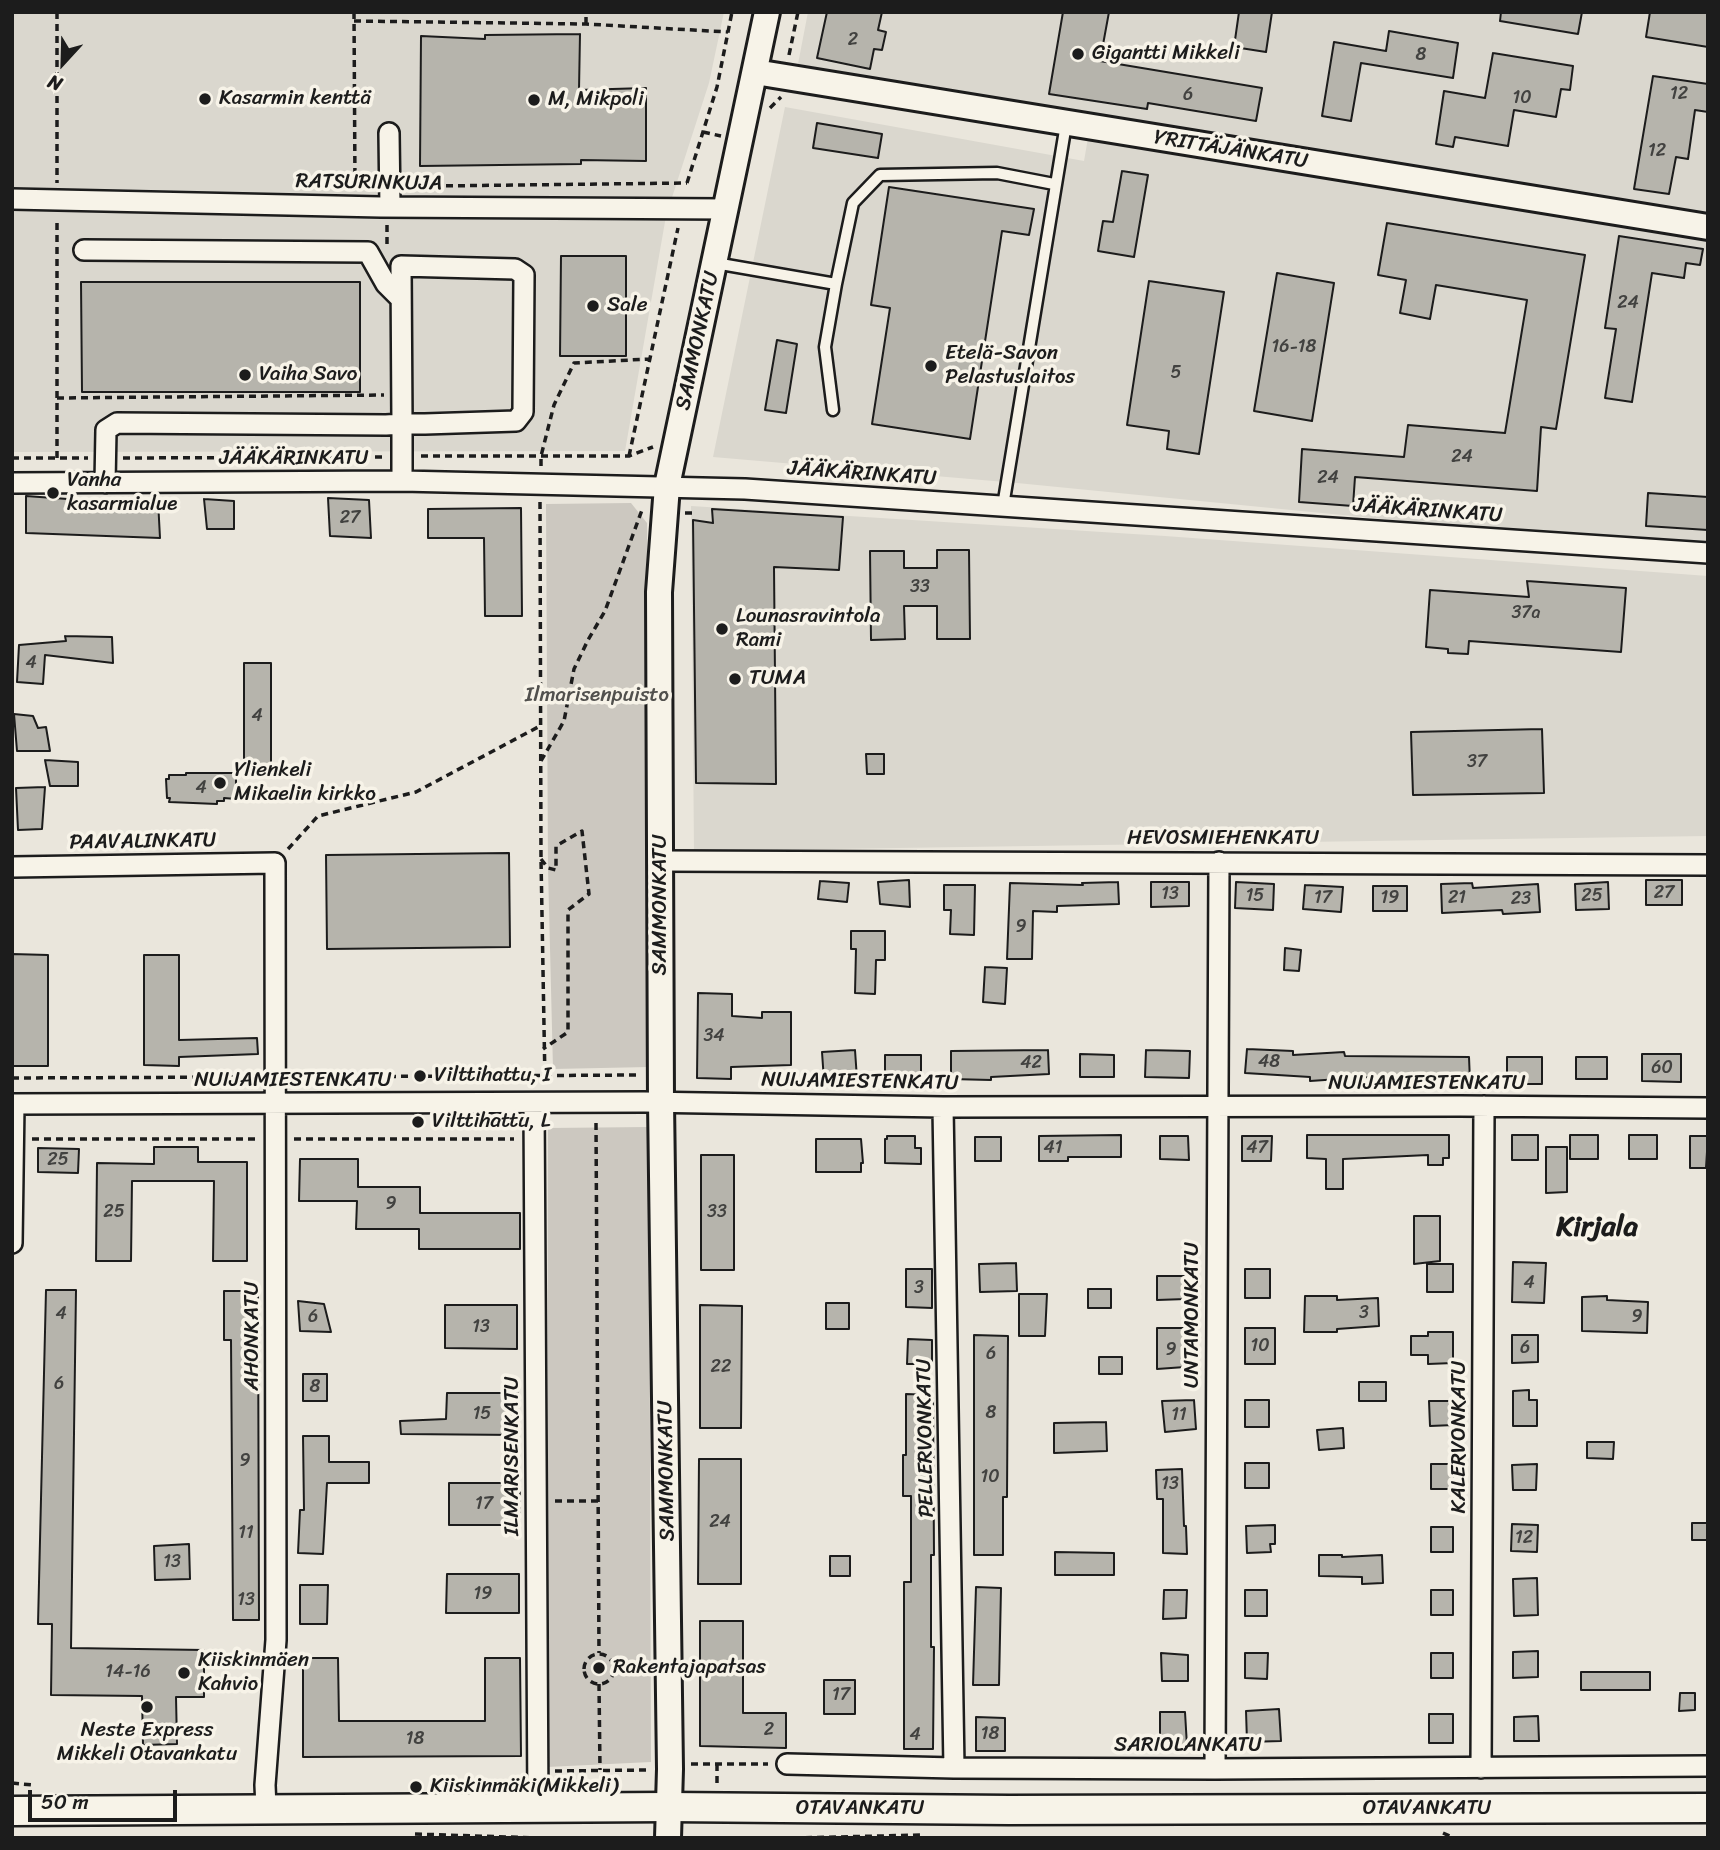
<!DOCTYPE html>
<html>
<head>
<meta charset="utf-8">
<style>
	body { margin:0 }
	#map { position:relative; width:1720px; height:1850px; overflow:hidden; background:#eae6dc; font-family:Sriracha,sans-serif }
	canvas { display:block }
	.frame { position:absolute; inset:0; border:14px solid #1c1c1c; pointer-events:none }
	.north { position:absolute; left:28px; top:28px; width:70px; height:70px; -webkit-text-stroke:5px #f7f3e8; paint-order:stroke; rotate:202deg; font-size:19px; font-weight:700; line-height:28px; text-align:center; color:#1c1c1c }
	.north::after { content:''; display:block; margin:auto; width:24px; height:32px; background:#1c1c1c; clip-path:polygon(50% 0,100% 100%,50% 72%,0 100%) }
	.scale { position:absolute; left:28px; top:1790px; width:149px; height:32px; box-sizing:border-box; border:4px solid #1c1c1c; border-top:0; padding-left:9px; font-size:21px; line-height:24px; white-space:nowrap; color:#1c1c1c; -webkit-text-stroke:5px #f7f3e8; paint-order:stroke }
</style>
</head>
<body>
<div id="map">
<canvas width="1720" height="1850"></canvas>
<div class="frame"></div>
<div class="north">N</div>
<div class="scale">50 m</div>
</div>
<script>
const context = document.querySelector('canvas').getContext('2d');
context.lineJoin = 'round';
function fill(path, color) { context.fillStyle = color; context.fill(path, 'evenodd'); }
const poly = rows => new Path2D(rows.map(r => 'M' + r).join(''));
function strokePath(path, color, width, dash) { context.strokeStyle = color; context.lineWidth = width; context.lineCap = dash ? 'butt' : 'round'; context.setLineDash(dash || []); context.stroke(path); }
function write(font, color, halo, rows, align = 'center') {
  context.font = font + ' Sriracha,sans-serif'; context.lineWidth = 7; context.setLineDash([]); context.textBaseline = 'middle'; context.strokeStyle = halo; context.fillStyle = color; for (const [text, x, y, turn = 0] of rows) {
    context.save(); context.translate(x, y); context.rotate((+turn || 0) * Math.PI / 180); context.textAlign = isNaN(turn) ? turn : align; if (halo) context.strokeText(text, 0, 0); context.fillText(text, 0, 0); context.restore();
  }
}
fill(poly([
	[12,12,724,12,709,83,666,216,625,451,12,452],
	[808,12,1708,12,1708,551,1017,483,713,457,785,107,1084,161,1092,115,798,64],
	[691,506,1165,536,1708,576,1708,836,694,851]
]), '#dad7ce');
fill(poly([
	[631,503,647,523,649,1067,553,1069,548,868,546,504],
	[649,1127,651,1762,547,1767,548,1128]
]), '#ccc8c0');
const building = poly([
	[827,12,882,12,878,30,886,32,882,50,874,49,870,69,817,58,827,12],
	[1063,12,1109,12,1100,61,1262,88,1256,121,1148,103,1147,109,1049,94,1063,12],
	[1239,12,1272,12,1266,52,1234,47,1239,12],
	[1501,12,1582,12,1578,34,1500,21,1501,12],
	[1650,12,1708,12,1708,47,1646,37,1650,12],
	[1389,31,1458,43,1453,78,1361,63,1351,121,1322,116,1334,42,1386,51,1389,31],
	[580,34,579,90,646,88,646,161,581,160,581,164,420,166,421,36,485,39,485,35,580,34],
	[1493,53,1573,66,1570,90,1561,89,1556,117,1514,110,1508,146,1455,137,1453,147,1436,144,1444,91,1485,98,1493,53],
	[1653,76,1708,84,1708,112,1695,110,1688,159,1676,157,1669,194,1634,189,1653,76],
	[817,123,882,134,878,158,813,148,817,123],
	[1122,171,1148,175,1134,257,1098,251,1103,221,1113,222,1122,171],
	[889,187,1034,209,1029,235,1002,231,970,439,872,424,890,308,871,305,889,187],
	[1387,223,1585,255,1556,429,1541,427,1537,491,1355,477,1353,506,1299,502,1302,449,1404,457,1408,425,1505,433,1527,300,1436,285,1430,319,1400,313,1406,280,1378,275,1387,223],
	[1619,236,1703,249,1700,265,1686,263,1684,278,1652,273,1632,402,1605,398,1616,329,1605,328,1619,236],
	[561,256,626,256,626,356,560,356,561,256],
	[1277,273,1334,283,1312,421,1254,411,1277,273],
	[1149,281,1224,292,1199,454,1167,449,1169,431,1127,425,1149,281],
	[81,282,360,282,360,392,82,392,81,282],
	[777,340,797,344,786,413,765,410,777,340],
	[1648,493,1708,497,1708,530,1646,526,1648,493],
	[26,496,109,502,109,499,158,500,160,538,26,533,26,496],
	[328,498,369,500,371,538,330,536,328,498],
	[204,499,234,501,234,529,207,529,204,499],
	[521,508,522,616,485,616,484,538,428,538,428,509,521,508],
	[712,509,843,517,839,570,774,567,776,784,696,783,693,520,713,523,712,509],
	[937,550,969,550,970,639,937,639,937,606,904,606,905,639,871,640,870,551,904,551,904,568,937,568,937,550],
	[1527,581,1626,588,1621,652,1469,641,1468,654,1448,653,1448,649,1426,647,1430,590,1529,597,1527,581],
	[65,636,112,637,113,663,45,655,43,684,17,682,19,645,66,641,65,636],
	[244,663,271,663,271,767,244,766,244,663],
	[14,714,33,716,38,728,46,727,50,751,17,751,14,714],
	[1542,729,1544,793,1413,795,1411,732,1542,729],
	[866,754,884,754,884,774,867,774,866,754],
	[45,760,78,762,78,786,50,786,45,760],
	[186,773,236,773,236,799,224,798,224,801,217,801,217,804,169,802,170,798,167,798,166,779,169,779,169,775,186,775,186,773],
	[45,787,42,829,18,830,16,788,45,787],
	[509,853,510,947,327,949,326,855,509,853],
	[909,880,910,907,880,904,878,882,909,880],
	[1646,880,1682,880,1682,905,1646,905,1646,880],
	[820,881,849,883,847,902,818,899,820,881],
	[1118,882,1119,904,1057,906,1057,912,1033,911,1032,959,1007,959,1010,883,1083,885,1082,883,1118,882],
	[1151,882,1189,882,1189,906,1151,907,1151,882],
	[1236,882,1274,884,1273,910,1235,908,1236,882],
	[1608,882,1609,909,1576,910,1575,884,1608,882],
	[1472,883,1473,888,1538,884,1540,912,1503,914,1502,910,1442,913,1441,884,1472,883],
	[944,885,975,885,974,935,950,934,951,910,944,910,944,885],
	[1305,885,1343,887,1341,912,1303,909,1305,885],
	[1373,886,1407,886,1407,911,1373,911,1373,886],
	[851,931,885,931,885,960,876,960,875,994,855,993,856,949,851,949,851,931],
	[1285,948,1301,950,1299,971,1284,970,1285,948],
	[12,954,48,955,48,1066,12,1066,12,954],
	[144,955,179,955,179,1040,257,1038,258,1054,179,1057,179,1066,144,1065,144,955],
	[985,967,1007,968,1005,1004,983,1002,985,967],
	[698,993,732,994,732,1016,762,1018,762,1012,791,1012,791,1065,731,1067,731,1079,697,1078,698,993],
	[1247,1049,1293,1051,1293,1055,1344,1052,1345,1056,1469,1057,1470,1082,1422,1083,1422,1085,1369,1084,1369,1077,1310,1081,1310,1077,1245,1073,1247,1049],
	[855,1050,857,1079,824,1081,822,1052,855,1050],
	[1048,1050,1049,1074,991,1077,991,1080,951,1079,951,1051,1048,1050],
	[1146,1050,1190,1051,1189,1078,1145,1077,1146,1050],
	[1080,1054,1114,1055,1114,1077,1080,1077,1080,1054],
	[1642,1054,1681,1054,1681,1082,1642,1081,1642,1054],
	[885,1055,921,1055,921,1084,885,1084,885,1055],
	[1507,1057,1542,1057,1542,1084,1507,1084,1507,1057],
	[1576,1057,1607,1057,1607,1079,1576,1079,1576,1057],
	[1121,1135,1121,1157,1068,1157,1068,1161,1039,1161,1039,1136,1121,1135],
	[1307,1135,1449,1135,1449,1158,1443,1158,1443,1165,1428,1165,1428,1155,1343,1159,1343,1189,1326,1189,1326,1159,1307,1158,1307,1135],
	[1512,1135,1538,1135,1538,1160,1512,1160,1512,1135],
	[1570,1135,1598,1135,1598,1159,1570,1159,1570,1135],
	[1629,1135,1657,1135,1657,1159,1629,1159,1629,1135],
	[887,1136,915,1136,915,1148,921,1148,921,1164,885,1163,885,1139,887,1139,887,1136],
	[1160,1136,1188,1136,1189,1160,1160,1159,1160,1136],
	[1242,1136,1272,1136,1271,1161,1242,1161,1242,1136],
	[1690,1136,1708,1136,1706,1168,1690,1168,1690,1136],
	[975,1137,1001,1137,1001,1161,975,1161,975,1137],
	[816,1139,861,1139,863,1163,861,1163,861,1172,816,1172,816,1139],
	[154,1147,198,1147,198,1162,247,1162,247,1261,213,1261,214,1181,132,1181,131,1261,96,1261,97,1163,154,1164,154,1147],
	[1546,1147,1567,1147,1567,1192,1546,1193,1546,1147],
	[38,1148,79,1149,78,1173,38,1172,38,1148],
	[701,1155,734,1155,734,1270,701,1270,701,1155],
	[300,1159,358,1159,358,1187,420,1187,420,1213,520,1213,520,1249,419,1249,419,1229,356,1229,357,1201,299,1201,300,1159],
	[1414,1216,1440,1216,1440,1261,1414,1264,1414,1216],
	[1513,1262,1546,1263,1544,1303,1512,1302,1513,1262],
	[1016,1263,1017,1291,980,1292,979,1264,1016,1263],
	[1427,1264,1453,1264,1453,1292,1427,1292,1427,1264],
	[906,1269,932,1269,932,1308,906,1307,906,1269],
	[1245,1269,1270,1269,1270,1298,1245,1298,1245,1269],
	[1157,1276,1185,1276,1186,1299,1157,1300,1157,1276],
	[1088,1289,1111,1289,1111,1308,1088,1308,1088,1289],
	[46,1290,76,1290,71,1648,204,1650,204,1697,176,1697,177,1744,143,1745,142,1696,51,1695,52,1624,38,1624,46,1290],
	[224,1291,258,1291,259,1620,233,1620,231,1340,224,1340,224,1291],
	[1019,1294,1047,1294,1045,1336,1019,1336,1019,1294],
	[1305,1296,1337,1296,1337,1300,1378,1298,1379,1326,1337,1329,1337,1332,1304,1332,1305,1296],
	[1607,1296,1607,1300,1648,1302,1647,1333,1582,1331,1582,1297,1607,1296],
	[298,1301,324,1304,331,1332,300,1331,298,1301],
	[826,1303,849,1303,849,1329,826,1329,826,1303],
	[445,1305,517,1305,517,1349,445,1348,445,1305],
	[700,1305,742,1306,741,1428,700,1428,700,1305],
	[1157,1328,1185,1328,1185,1367,1157,1369,1157,1328],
	[1245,1328,1275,1328,1275,1364,1245,1364,1245,1328],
	[1428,1332,1453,1332,1453,1363,1428,1364,1428,1355,1411,1355,1411,1336,1428,1336,1428,1332],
	[974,1335,1008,1336,1007,1497,1003,1497,1003,1555,974,1555,974,1335],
	[1512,1335,1538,1335,1538,1362,1512,1363,1512,1335],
	[908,1339,932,1340,932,1364,907,1364,908,1339],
	[1099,1357,1122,1357,1122,1374,1099,1374,1099,1357],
	[303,1374,327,1374,327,1401,303,1401,303,1374],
	[1359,1382,1386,1382,1386,1401,1359,1401,1359,1382],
	[1529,1390,1529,1400,1537,1400,1537,1426,1513,1426,1513,1391,1529,1390],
	[447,1393,518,1393,518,1435,401,1434,400,1421,446,1419,447,1393],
	[906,1394,933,1395,934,1555,931,1555,931,1647,934,1647,933,1749,904,1749,904,1582,911,1582,911,1496,903,1496,903,1455,906,1455,906,1394],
	[1194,1400,1196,1429,1165,1432,1162,1401,1194,1400],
	[1245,1400,1269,1400,1269,1427,1245,1427,1245,1400],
	[1429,1401,1453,1401,1454,1425,1430,1426,1429,1401],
	[1106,1422,1107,1451,1054,1453,1054,1423,1106,1422],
	[1343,1428,1344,1448,1319,1450,1317,1430,1343,1428],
	[303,1436,329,1436,329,1462,369,1462,369,1483,327,1483,323,1554,298,1553,300,1510,304,1510,303,1436],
	[1587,1442,1614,1442,1613,1459,1587,1458,1587,1442],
	[699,1459,741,1459,741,1584,698,1584,699,1459],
	[1245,1463,1269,1463,1269,1488,1245,1488,1245,1463],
	[1431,1464,1453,1464,1453,1489,1431,1489,1431,1464],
	[1537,1464,1536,1490,1513,1490,1512,1465,1537,1464],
	[1182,1469,1184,1526,1186,1526,1187,1554,1163,1553,1163,1499,1157,1499,1156,1470,1182,1469],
	[449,1483,520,1483,519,1525,449,1525,449,1483],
	[1692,1523,1708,1523,1708,1540,1692,1540,1692,1523],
	[1512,1524,1538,1525,1537,1552,1511,1551,1512,1524],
	[1275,1525,1275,1544,1270,1544,1271,1552,1247,1553,1246,1526,1275,1525],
	[1431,1527,1453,1527,1453,1552,1431,1552,1431,1527],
	[189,1544,190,1579,155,1580,154,1546,189,1544],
	[1055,1552,1114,1553,1114,1575,1055,1575,1055,1552],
	[1319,1555,1342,1555,1342,1557,1382,1555,1383,1583,1362,1584,1362,1577,1319,1576,1319,1555],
	[830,1556,850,1556,850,1576,830,1576,830,1556],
	[447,1574,519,1574,519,1613,446,1613,447,1574],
	[1537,1578,1538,1615,1514,1616,1513,1579,1537,1578],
	[300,1585,328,1585,327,1624,300,1624,300,1585],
	[976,1587,1001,1588,999,1685,973,1685,976,1587],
	[1164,1590,1187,1590,1186,1618,1163,1619,1164,1590],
	[1245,1590,1267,1590,1267,1616,1245,1616,1245,1590],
	[1431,1590,1453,1590,1453,1615,1431,1615,1431,1590],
	[700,1621,743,1621,743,1713,786,1713,786,1748,700,1746,700,1621],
	[1538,1651,1538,1677,1513,1678,1513,1652,1538,1651],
	[1161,1653,1188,1655,1188,1681,1162,1681,1161,1653],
	[1245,1653,1268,1653,1267,1679,1245,1678,1245,1653],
	[1431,1653,1453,1653,1453,1678,1431,1678,1431,1653],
	[303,1658,338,1658,339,1721,485,1721,485,1658,520,1658,521,1756,303,1757,303,1658],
	[1581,1672,1650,1672,1650,1690,1581,1690,1581,1672],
	[824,1680,855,1680,855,1714,824,1714,824,1680],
	[1680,1693,1695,1693,1695,1710,1679,1711,1680,1693],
	[1279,1709,1281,1741,1247,1742,1246,1711,1279,1709],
	[1160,1712,1185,1712,1187,1746,1160,1747,1160,1712],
	[1429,1714,1453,1714,1453,1743,1429,1743,1429,1714],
	[1538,1716,1539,1741,1514,1741,1514,1717,1538,1716],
	[976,1717,1005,1718,1005,1751,976,1751,976,1717]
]);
fill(building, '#b6b4ac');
strokePath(building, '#1c1c1c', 2);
const service = poly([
	[715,263,836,284],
	[833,410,825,347,836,284,853,203,880,175,997,173,1054,184],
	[1003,506,1066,124]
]);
const minor = poly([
	[389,133,390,207],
	[12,199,381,207,726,209],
	[84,250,368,252,386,284,401,299],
	[12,483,402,481,745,489,1708,553],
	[105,483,106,430,117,423,386,425,402,424,425,424,516,421,523,412,524,275,515,269,401,266,402,424,402,481],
	[662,861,1708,865],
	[12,867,275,863,276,1640,265,1785,266,1808],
	[534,1103,538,1809],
	[12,1104,644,1102,943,1107,1460,1106,1708,1108],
	[943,1107,954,1768],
	[12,1243,14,1104],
	[787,1764,954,1768,1215,1769,1708,1766],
	[1481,1768,1484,1106],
	[1215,1769,1219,862]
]);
const tertiary = poly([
	[755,72,1708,227],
	[668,1838,670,1769,661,1102,659,592,667,486,767,12]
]);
const secondary = poly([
	[12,1811,669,1807,1009,1810,1708,1808]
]);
strokePath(service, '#1c1c1c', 15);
strokePath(minor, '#1c1c1c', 24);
strokePath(tertiary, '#1c1c1c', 30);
strokePath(secondary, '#1c1c1c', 33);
strokePath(poly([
	[57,12,57,183],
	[354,12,355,186,357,186],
	[354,21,586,24,728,32],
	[586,24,586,12],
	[789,55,798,12],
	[770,108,781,97],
	[703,132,721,136],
	[687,183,717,87,732,12],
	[434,186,687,183],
	[387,244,387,224],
	[57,398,384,395],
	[421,456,629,456,653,447],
	[629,456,678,228],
	[12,458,88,458],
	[57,458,57,219],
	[123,458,385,457],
	[541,466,541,456,554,405,574,363,649,359],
	[540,502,541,859,545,1082],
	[685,513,696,513],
	[541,761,564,721,574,669,588,640,605,611,642,510],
	[288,849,318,816,416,792,540,726],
	[541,859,548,868,556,870,556,846,582,831,589,894,568,910,568,1032,543,1049],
	[293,1077,638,1075],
	[12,1078,257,1077],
	[596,1123,599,1653],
	[32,1139,259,1139],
	[294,1139,514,1139],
	[555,1501,598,1501],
	'584 1669a15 15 0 1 1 30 0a15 15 0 1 1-30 0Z',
	[599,1684,600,1770],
	[691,1764,768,1764],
	[717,1764,717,1783],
	[555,1771,649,1770],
	[12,1783,33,1785],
	[1443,1833,1454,1838],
	[415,1834,539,1838],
	[793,1838,922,1835]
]), '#1c1c1c', 3.5, [7, 5]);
strokePath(service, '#f7f3e8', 10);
strokePath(minor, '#f7f3e8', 19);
strokePath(tertiary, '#f7f3e8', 24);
strokePath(secondary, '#f7f3e8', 28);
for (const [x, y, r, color] of [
	[1078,54,7,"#1c1c1c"],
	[205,99,7,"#1c1c1c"],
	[534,100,7,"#1c1c1c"],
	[593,306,7,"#1c1c1c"],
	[931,366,7,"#1c1c1c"],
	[245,375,7,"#1c1c1c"],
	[53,493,7,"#1c1c1c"],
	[722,629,7,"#1c1c1c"],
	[735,679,7,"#1c1c1c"],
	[220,783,7,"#1c1c1c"],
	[420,1076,7,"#1c1c1c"],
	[418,1122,7,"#1c1c1c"],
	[599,1668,7,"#1c1c1c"],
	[184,1673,7,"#1c1c1c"],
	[147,1707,7,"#1c1c1c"],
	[416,1787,7,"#1c1c1c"]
]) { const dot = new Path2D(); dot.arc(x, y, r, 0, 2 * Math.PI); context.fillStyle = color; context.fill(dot); strokePath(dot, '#f7f3e8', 2.5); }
write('18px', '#424240', null, [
	["2",853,40],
	["8",1421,55],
	["12",1679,94],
	["6",1188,95],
	["10",1522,98],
	["12",1657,151],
	["24",1628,303],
	["16-18",1294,347],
	["5",1176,373],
	["24",1462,457],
	["24",1328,478],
	["27",350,518],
	["33",920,587],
	["37a",1526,613],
	["4",31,663],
	["4",257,716],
	["37",1477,762],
	["4",201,788],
	["27",1664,893],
	["13",1170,894],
	["15",1255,896],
	["25",1592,896],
	["17",1323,898],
	["19",1390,898],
	["21",1457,898],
	["23",1521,899],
	["9",1021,927],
	["34",714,1036],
	["48",1269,1062],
	["42",1031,1063],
	["60",1662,1068],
	["41",1053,1148],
	["47",1257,1148],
	["25",58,1160],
	["9",391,1204],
	["25",114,1212],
	["33",717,1212],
	["4",1529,1283],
	["3",919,1288],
	["3",1364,1313],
	["4",61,1314],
	["6",313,1317],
	["9",1637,1317],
	["13",481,1327],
	["10",1260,1346],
	["6",1525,1348],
	["9",1171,1350],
	["6",991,1354],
	["22",721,1367],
	["6",59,1384],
	["8",315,1387],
	["8",991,1413],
	["15",482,1414],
	["11",1179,1415],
	["9",245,1461],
	["10",990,1477],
	["13",1170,1484],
	["17",484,1504],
	["24",720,1522],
	["11",246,1533],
	["12",1524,1538],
	["13",172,1562],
	["19",483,1594],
	["13",246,1600],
	["14-16",128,1672],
	["17",841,1695],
	["2",769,1730],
	["18",990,1734],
	["4",915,1735],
	["18",415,1739]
]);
write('21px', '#1c1c1c', '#f7f3e8', [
	["Gigantti Mikkeli",1092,54],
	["Kasarmin kenttä",219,99],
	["M, Mikpoli",548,100],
	["Sale",607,306],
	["Etelä-Savon",945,354],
	["Pelastuslaitos",945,378],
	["Vaiha Savo",259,375],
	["Vanha",67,481],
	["kasarmialue",67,505],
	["Lounasravintola",736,617],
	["Rami",736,641],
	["TUMA",749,679],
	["Ylienkeli",234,771],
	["Mikaelin kirkko",234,795],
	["Vilttihattu, I",434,1076],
	["Vilttihattu, L",432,1122],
	["Kiiskinmäen",198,1661],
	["Kahvio",198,1685],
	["Rakentajapatsas",613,1668],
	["Neste Express",147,1731,"center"],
	["Mikkeli Otavankatu",147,1755,"center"],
	["Kiiskinmäki(Mikkeli)",430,1787]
], 'left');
write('21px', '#1c1c1c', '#f7f3e8', [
	["YRITTÄJÄNKATU",1231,150,9],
	["RATSURINKUJA",369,183,1],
	["SAMMONKATU",698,341,-78],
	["JÄÄKÄRINKATU",294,459],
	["JÄÄKÄRINKATU",862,474,4],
	["JÄÄKÄRINKATU",1428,511,4],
	["HEVOSMIEHENKATU",1223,839],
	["PAAVALINKATU",143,842,-1],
	["SAMMONKATU",661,905,-90],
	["NUIJAMIESTENKATU",293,1081],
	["NUIJAMIESTENKATU",860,1082,1],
	["NUIJAMIESTENKATU",1427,1084],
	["UNTAMONKATU",1193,1315,-90],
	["AHONKATU",253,1336,-90],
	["KALERVONKATU",1460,1437,-90],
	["PELLERVONKATU",926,1438,-91],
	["ILMARISENKATU",513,1456,-90],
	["SAMMONKATU",667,1471,-91],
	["SARIOLANKATU",1188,1746],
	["OTAVANKATU",860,1809],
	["OTAVANKATU",1427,1809]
]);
write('21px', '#51504d', '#f7f3e8', [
	["Ilmarisenpuisto",597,696]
]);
write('bold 28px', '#1c1c1c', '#f7f3e8', [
	["Kirjala",1597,1228]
]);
</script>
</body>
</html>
